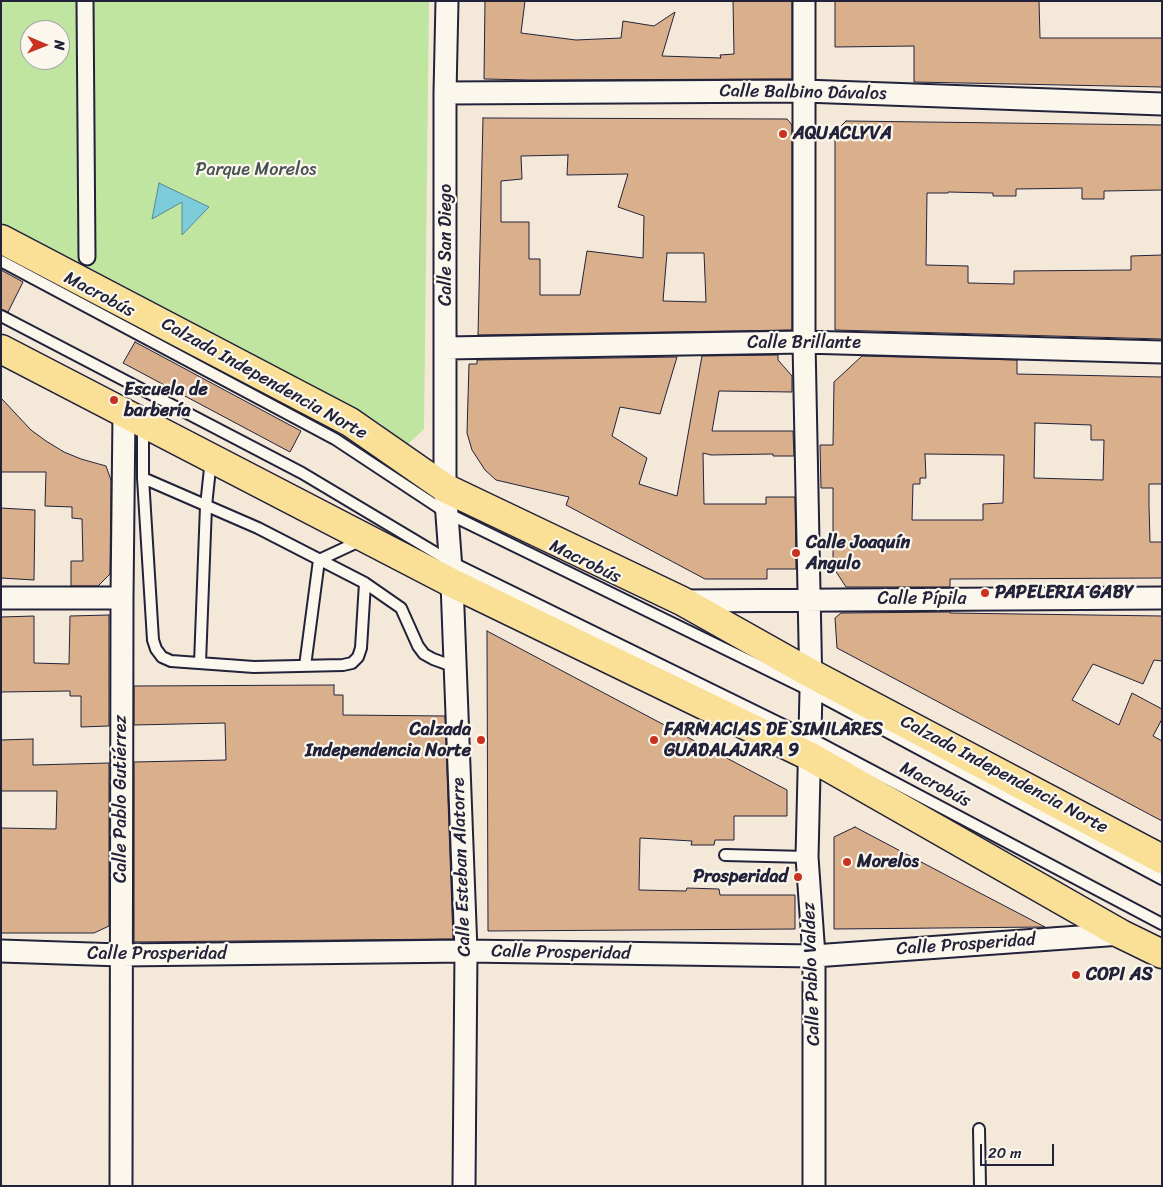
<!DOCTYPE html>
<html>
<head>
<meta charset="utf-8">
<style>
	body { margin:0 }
	#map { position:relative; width:1163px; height:1187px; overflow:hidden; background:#f4e9d9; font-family:Sriracha,sans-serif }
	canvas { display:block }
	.frame { position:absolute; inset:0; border:2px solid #22223b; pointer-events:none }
	.north { position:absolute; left:20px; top:20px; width:50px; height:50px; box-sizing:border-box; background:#fbf7ec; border:1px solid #a4a2a5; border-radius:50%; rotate:91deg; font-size:14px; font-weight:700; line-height:20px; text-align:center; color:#22223b }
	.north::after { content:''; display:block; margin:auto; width:18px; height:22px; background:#c8321e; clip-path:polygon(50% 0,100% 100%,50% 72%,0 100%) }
	.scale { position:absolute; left:980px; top:1144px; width:74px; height:22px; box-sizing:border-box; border:2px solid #22223b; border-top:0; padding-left:6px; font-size:15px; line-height:18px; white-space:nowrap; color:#22223b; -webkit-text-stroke:4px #fbf7ec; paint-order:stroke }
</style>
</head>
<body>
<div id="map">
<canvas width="1163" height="1187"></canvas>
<div class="frame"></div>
<div class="north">N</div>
<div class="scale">20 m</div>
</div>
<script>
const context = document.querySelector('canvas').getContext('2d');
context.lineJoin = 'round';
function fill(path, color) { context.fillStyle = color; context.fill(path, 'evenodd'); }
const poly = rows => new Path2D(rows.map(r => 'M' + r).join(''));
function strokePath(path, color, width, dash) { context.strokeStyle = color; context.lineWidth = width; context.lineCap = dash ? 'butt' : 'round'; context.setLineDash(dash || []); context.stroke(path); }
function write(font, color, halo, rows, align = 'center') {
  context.font = font + ' Sriracha,sans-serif'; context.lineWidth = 4.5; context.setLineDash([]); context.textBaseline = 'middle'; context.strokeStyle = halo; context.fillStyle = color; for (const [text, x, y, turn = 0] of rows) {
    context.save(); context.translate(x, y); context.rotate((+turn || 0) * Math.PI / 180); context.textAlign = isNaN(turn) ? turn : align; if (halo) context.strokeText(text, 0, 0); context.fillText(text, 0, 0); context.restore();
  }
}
fill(poly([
	[1,1,429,1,424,429,406,446,380,423,1,231],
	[30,30,60,30,60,60,30,60]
]), '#bfe5a0');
const water = poly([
	[159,183,209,207,182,235,182,202,152,219,159,183]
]);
fill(water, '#7dccda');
strokePath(water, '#59889a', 1);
const building = poly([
	[485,1,525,1,521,33,576,40,621,38,623,21,654,26,675,12,662,56,721,58,720,55,734,54,733,1,792,1,792,79,530,80,484,79,485,1],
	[835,1,1039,1,1040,38,1162,38,1162,87,914,82,914,46,835,47,835,1],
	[483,118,787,119,792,125,792,330,478,335,483,118],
	[568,155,567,175,628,174,618,207,644,216,643,258,587,251,580,295,540,295,540,259,529,259,529,222,501,222,501,181,522,179,521,156,568,155],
	[667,253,704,253,706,302,663,301,667,253],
	[846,121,1162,125,1162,190,1104,191,1104,199,1082,199,1082,188,1016,189,1016,196,993,196,993,193,948,192,948,193,927,193,926,265,968,266,968,283,1014,284,1014,271,1131,270,1131,256,1162,255,1162,339,835,330,835,132,846,121],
	[1,270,23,282,8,312,1,309,1,270],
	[135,342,301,431,290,452,123,363,135,342],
	[778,355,778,360,792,376,792,392,719,391,712,431,793,431,794,456,773,456,773,454,711,455,703,453,704,504,766,504,766,497,795,497,796,569,767,569,767,579,705,579,566,505,569,497,496,480,485,470,472,450,467,433,469,364,477,364,477,360,677,357,660,414,620,407,612,436,647,458,639,484,677,496,702,356,778,355],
	[862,356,1017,360,1017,374,1162,377,1162,484,1149,484,1149,505,1150,542,1162,542,1162,578,950,579,950,587,846,587,833,567,833,488,821,488,820,445,833,445,834,382,862,356],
	[1035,423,1091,425,1091,440,1104,440,1103,480,1034,478,1035,423],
	[925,454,1004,455,1003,503,983,504,983,520,912,520,913,484,920,484,920,478,926,478,925,454],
	[1,398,31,430,46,441,64,452,81,459,106,466,111,480,110,574,98,586,71,586,71,561,83,561,82,519,72,518,72,507,45,506,46,472,1,472,1,398],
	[1,508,35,510,34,580,1,578,1,508],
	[950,612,950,613,1162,616,1162,661,1154,660,1143,684,1093,664,1072,700,1119,725,1132,693,1162,709,1162,719,1153,736,1162,741,1162,821,837,648,835,618,841,613,950,612],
	[109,615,109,726,81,727,81,696,70,696,70,691,1,692,1,617,34,616,34,663,69,664,70,616,109,615],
	[487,631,787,790,787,816,734,816,734,840,715,840,714,845,691,845,692,841,640,838,639,890,686,891,687,888,719,889,720,895,795,895,795,929,488,931,487,631],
	[334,685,334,695,343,695,343,715,445,716,453,939,134,942,134,762,226,760,225,723,134,725,134,686,334,685],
	[33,739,33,765,109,763,109,926,94,933,1,933,1,828,56,829,57,791,1,791,1,740,33,739],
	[855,827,978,892,1045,927,834,929,834,837,855,827]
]);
fill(building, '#daaf8b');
strokePath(building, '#22223b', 1);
const service = poly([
	[1,261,335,439,447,513,811,691,1162,879],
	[1,316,302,473,451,562,810,738,1162,924],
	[143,425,143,478,153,640,156,649,162,657,171,661,254,667,343,665,352,663,358,657,361,648,365,583],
	[143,478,258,528,365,583,401,608,418,646,424,654,433,659,455,667],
	[200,663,206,506,211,459],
	[305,666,319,560,362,540],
	[725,855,807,857],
	[979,1129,980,1186]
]);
const pedestrian = poly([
	[85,1,87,257]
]);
const minor = poly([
	[447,1,445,93,445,488,452,583,466,951,464,1186],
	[804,1,804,342,811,691,807,857,814,956,814,1186],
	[445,93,804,91,1162,104],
	[446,348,804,342,1162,352],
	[1,598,122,598],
	[682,601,1162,598],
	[1,951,121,955,466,951,814,956,1121,934],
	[121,1186,122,598,124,413]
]);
const primary = poly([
	[1,239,350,422,445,488,682,601,810,673,1162,859],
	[1,349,452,583,809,756,1121,934,1162,954]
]);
strokePath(service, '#22223b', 14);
strokePath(pedestrian, '#22223b', 19);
strokePath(minor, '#22223b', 25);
strokePath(primary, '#22223b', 31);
strokePath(service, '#fbf7ec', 10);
strokePath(pedestrian, '#fbf7ec', 15);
strokePath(minor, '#fbf7ec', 21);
strokePath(primary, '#fadf96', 28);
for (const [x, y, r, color] of [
	[783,134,5,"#c8321e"],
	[114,400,5,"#c8321e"],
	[796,553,5,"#c8321e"],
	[985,593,5,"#c8321e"],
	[481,740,5,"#c8321e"],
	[654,740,5,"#c8321e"],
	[847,862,5,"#c8321e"],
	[798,877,5,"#c8321e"],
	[1076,975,5,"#c8321e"]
]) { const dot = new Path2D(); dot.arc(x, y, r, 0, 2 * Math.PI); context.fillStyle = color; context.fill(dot); strokePath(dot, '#fbf7ec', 2); }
write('18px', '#22223b', '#fbf7ec', [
	["Calle Balbino Dávalos",803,93,1],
	["Calle San Diego",446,245,-90],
	["Macrobús",99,295,28],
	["Calle Brillante",804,343],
	["Calzada Independencia Norte",264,379,29],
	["Macrobús",585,562,26],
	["Calle Pípila",922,599],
	["Calzada Independencia Norte",1004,775,28],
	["Macrobús",935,785,28],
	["Calle Pablo Gutiérrez",121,799,-90],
	["Calle Esteban Alatorre",462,867,-92],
	["Calle Prosperidad",966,945,-4],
	["Calle Prosperidad",561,953,1],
	["Calle Prosperidad",157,954],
	["Calle Pablo Valdez",812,974,-92]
]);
write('bold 18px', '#22223b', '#fbf7ec', [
	["AQUACLYVA",793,134],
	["Escuela de",124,390],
	["barbería",124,411],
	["Calle Joaquín",806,543],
	["Angulo",806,564],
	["PAPELERIA GABY",995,593],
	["Calzada",471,730,"right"],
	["Independencia Norte",471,751,"right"],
	["FARMACIAS DE SIMILARES",664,730],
	["GUADALAJARA 9",664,751],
	["Morelos",857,862],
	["Prosperidad",788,877,"right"],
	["COPI AS",1086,975]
], 'left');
write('18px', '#495354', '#fbf7ec', [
	["Parque Morelos",256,170]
]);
</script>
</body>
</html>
